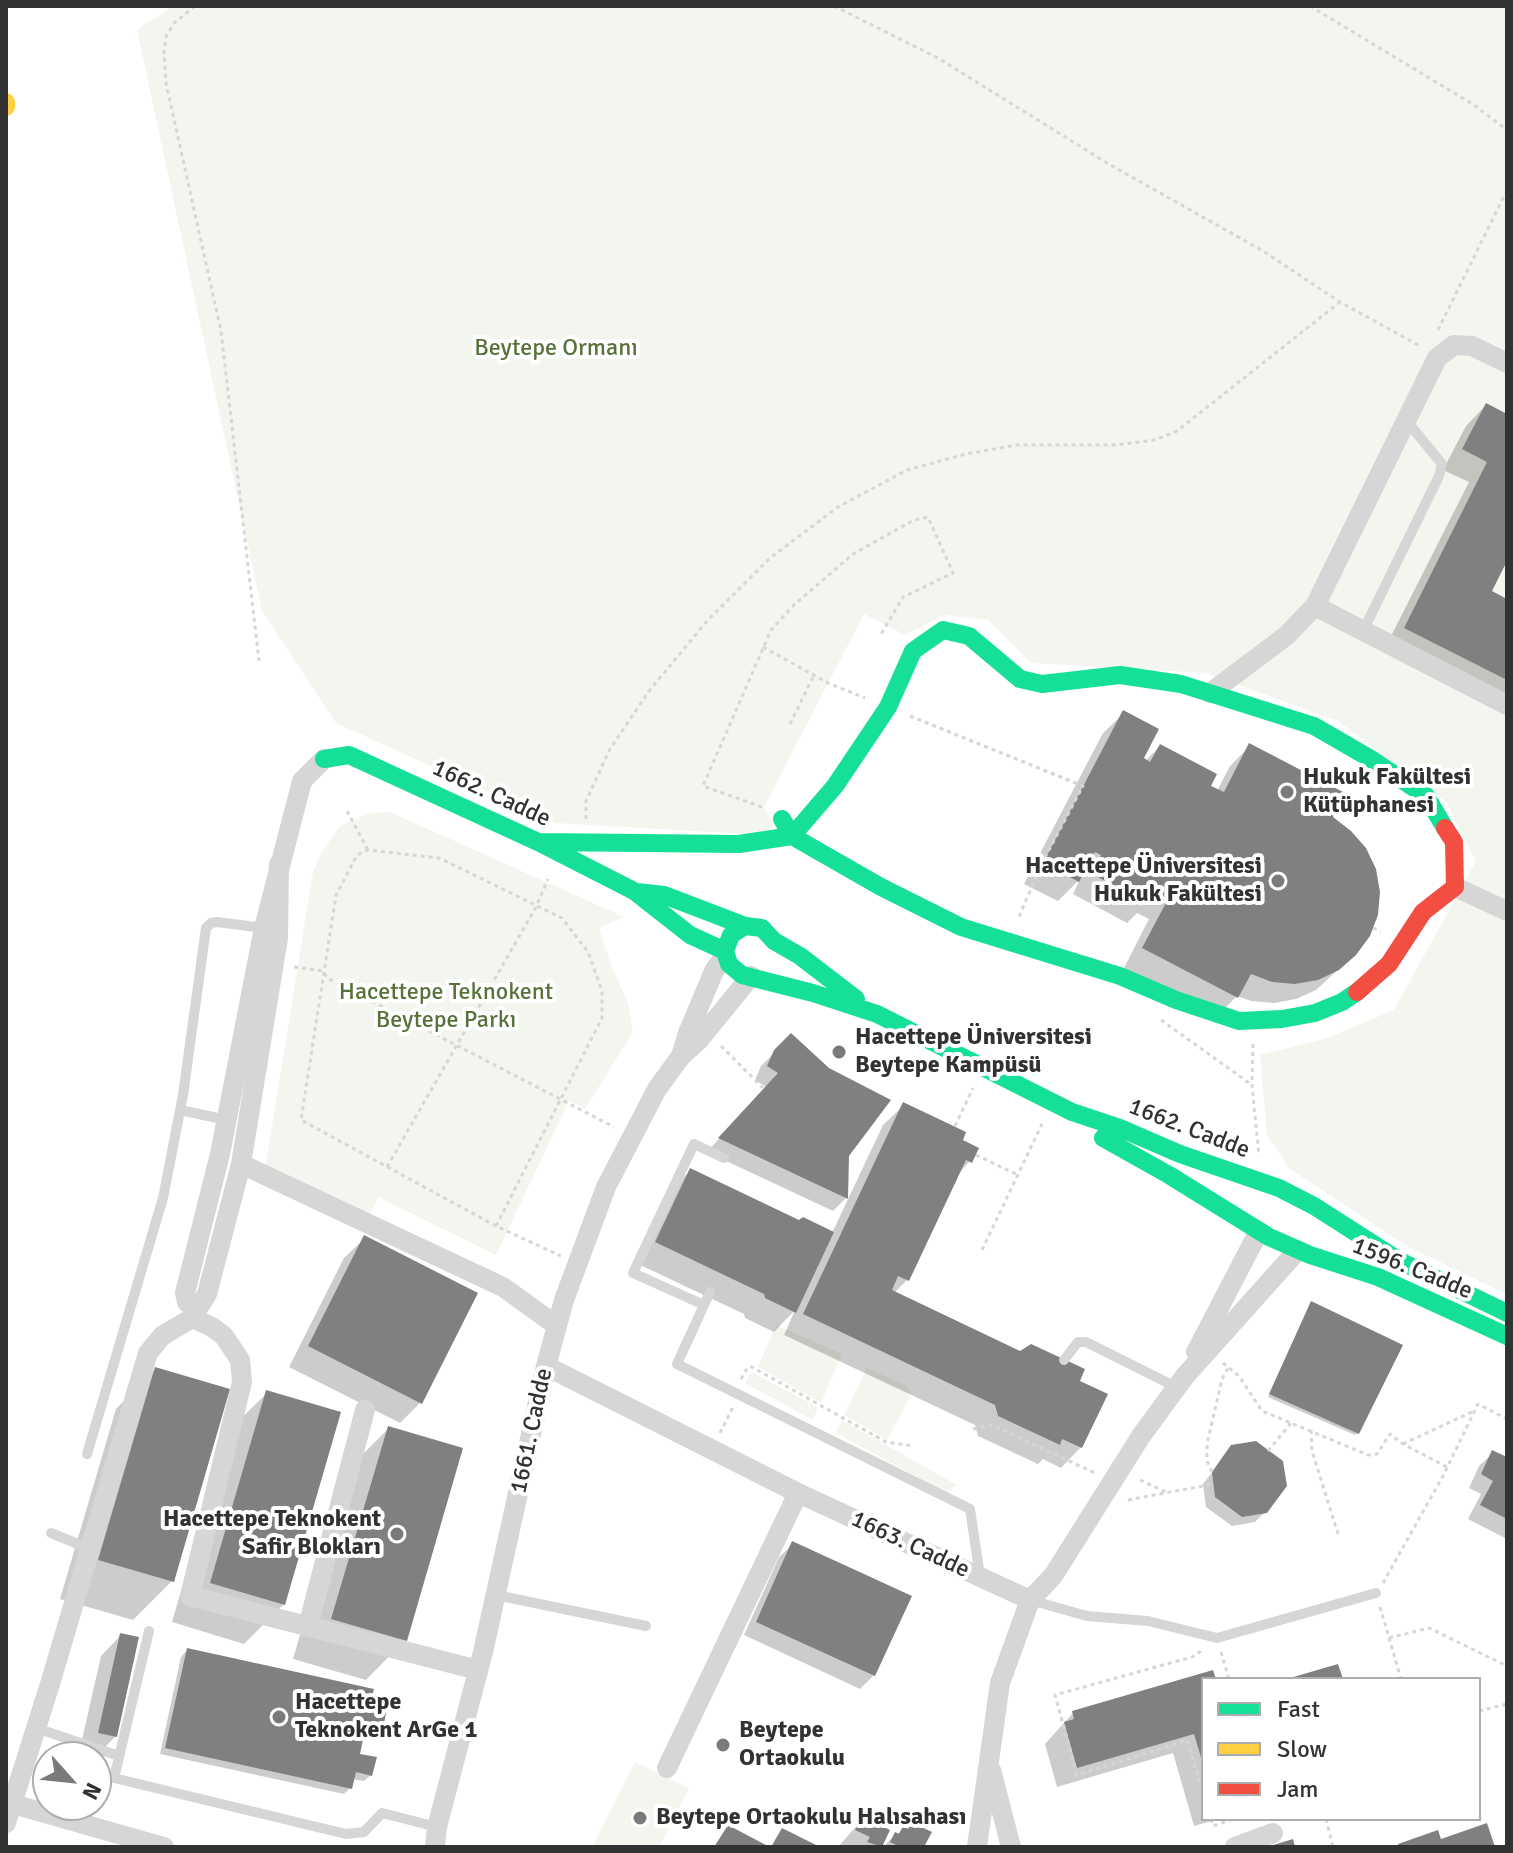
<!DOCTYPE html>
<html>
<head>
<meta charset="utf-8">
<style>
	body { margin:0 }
	#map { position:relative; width:1513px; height:1853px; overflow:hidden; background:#fff; font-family:Signika,sans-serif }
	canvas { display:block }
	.frame { position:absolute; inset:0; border:8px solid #323232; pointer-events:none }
	.legend { position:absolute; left:1201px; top:1677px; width:280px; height:144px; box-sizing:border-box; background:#fff; border:2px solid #adadad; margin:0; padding:10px 14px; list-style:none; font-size:24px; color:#323232 }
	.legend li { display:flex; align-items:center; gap:16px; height:40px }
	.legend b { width:40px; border:2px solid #adadad }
	.north { position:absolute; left:32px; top:1741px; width:80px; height:80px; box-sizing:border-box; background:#fff; border:2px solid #adadad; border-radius:50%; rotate:117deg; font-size:22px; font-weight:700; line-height:32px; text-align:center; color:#323232 }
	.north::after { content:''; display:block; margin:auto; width:28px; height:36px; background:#7a7a7a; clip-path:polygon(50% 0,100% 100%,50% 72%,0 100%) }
</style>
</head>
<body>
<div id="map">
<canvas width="1513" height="1853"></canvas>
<div class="frame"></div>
<ul class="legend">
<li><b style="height:10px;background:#16e098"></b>Fast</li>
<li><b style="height:10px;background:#ffcf43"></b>Slow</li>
<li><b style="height:10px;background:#f24e42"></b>Jam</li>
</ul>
<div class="north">N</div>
</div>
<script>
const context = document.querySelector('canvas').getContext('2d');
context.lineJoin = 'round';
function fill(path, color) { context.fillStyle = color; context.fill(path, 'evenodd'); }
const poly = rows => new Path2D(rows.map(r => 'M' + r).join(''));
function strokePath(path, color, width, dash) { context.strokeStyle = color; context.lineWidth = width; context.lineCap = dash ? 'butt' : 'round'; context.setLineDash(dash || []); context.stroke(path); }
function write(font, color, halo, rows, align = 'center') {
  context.font = font + ' Signika,sans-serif'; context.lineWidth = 8; context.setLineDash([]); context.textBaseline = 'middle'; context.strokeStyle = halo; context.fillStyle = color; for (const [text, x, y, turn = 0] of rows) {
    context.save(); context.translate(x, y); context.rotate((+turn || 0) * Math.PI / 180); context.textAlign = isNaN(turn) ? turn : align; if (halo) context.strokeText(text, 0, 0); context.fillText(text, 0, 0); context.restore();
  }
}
fill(poly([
	[173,6,1507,6,1507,1294,1408,1247,1290,1169,1267,1135,1260,1055,1327,1038,1394,1010,1476,861,1446,802,1338,721,1206,673,1031,663,988,620,944,615,905,635,864,614,764,807,769,818,777,822,762,835,556,823,336,723,262,611,137,30],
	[390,812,624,917,599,928,612,968,628,1003,633,1032,585,1109,569,1101,496,1255,378,1197,368,1220,265,1170,313,872,323,850,341,825,371,813],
	[776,1325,842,1354,821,1403,758,1367],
	[867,1368,907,1386,910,1397,887,1440,844,1415],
	[751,1372,818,1407,813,1420,745,1383],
	[842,1420,957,1485,947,1493,836,1433],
	[635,1762,689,1788,659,1847,592,1847]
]), '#f3f6ee');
fill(poly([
	[1486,405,1507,416,1507,557,1489,592,1507,601,1507,710,1385,648,1469,482,1443,470,1466,426],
	[1124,713,1141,759,1145,761,1160,746,1217,791,1230,766,1250,746,1330,818,1355,954,1316,990,1296,999,1274,1003,1251,1001,1237,996,1216,1017,1124,968,1149,919,1137,913,1127,923,1073,894,1080,879,1058,901,1024,884,1103,733],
	[791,1036,847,1155,846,1198,833,1211,707,1152,766,1087,755,1080,761,1066],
	[904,1105,960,1141,970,1161,957,1175,907,1280,894,1293,1077,1382,1081,1447,1061,1468,1043,1459,1038,1464,978,1436,975,1425,784,1335,795,1310,774,1332,745,1318,744,1314,636,1263,670,1191,690,1171,799,1222,832,1233,883,1125],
	[365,1238,420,1403,400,1423,289,1367,344,1258],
	[1311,1303,1358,1433,1355,1435,1268,1397],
	[155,1369,172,1581,133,1620,60,1599,116,1409],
	[267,1393,284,1604,244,1644,172,1622,227,1432],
	[388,1429,405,1640,366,1680,293,1659,349,1468],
	[1232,1447,1266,1511,1255,1522,1232,1526,1206,1507,1203,1484],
	[1493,1453,1507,1460,1507,1539,1468,1519,1481,1494,1469,1488,1479,1466],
	[793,1544,874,1675,860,1689,744,1635,779,1557],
	[121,1635,116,1736,95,1757,79,1753,101,1656],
	[187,1650,368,1707,381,1727,375,1733,363,1730,357,1755,371,1775,364,1781,352,1779,350,1788,344,1794,160,1754,181,1657],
	[1212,1672,1214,1679,1203,1679,1203,1819,1219,1819,1194,1826,1173,1753,1057,1787,1045,1744,1073,1713],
	[860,1822,874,1829,887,1831,879,1847,838,1847],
	[912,1824,922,1847,883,1847,895,1835]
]), '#0003');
fill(poly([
	[1486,403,1507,414,1507,561,1492,591,1507,599,1507,680,1404,628,1487,462,1462,449],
	[1123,710,1159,729,1144,758,1150,762,1160,744,1217,774,1211,786,1224,792,1249,743,1345,793,1333,817,1351,831,1366,848,1376,869,1380,892,1378,915,1370,936,1356,955,1339,970,1318,980,1295,984,1272,982,1251,974,1238,998,1142,948,1168,899,1155,892,1149,904,1092,874,1101,855,1095,852,1079,882,1043,863],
	[791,1033,829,1068,891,1100,849,1156,848,1199,718,1138,778,1073,767,1066,774,1050],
	[903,1102,966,1132,963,1140,979,1148,972,1163,966,1160,909,1281,898,1276,892,1290,1020,1351,1031,1344,1085,1369,1080,1381,1108,1394,1082,1448,1062,1439,1060,1445,998,1416,995,1405,803,1314],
	[690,1168,799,1220,803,1217,834,1232,796,1313,765,1298,764,1294,655,1242],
	[364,1235,478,1293,422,1404,308,1346],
	[1311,1301,1403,1345,1359,1434,1269,1394],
	[155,1367,230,1389,174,1582,98,1560],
	[266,1390,341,1412,285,1605,210,1583],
	[388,1426,463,1448,407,1641,331,1619],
	[1256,1441,1283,1461,1287,1486,1267,1513,1242,1517,1215,1497,1212,1472,1231,1445],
	[1492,1450,1507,1457,1507,1519,1480,1505,1493,1481,1481,1474],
	[792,1541,912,1596,875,1676,756,1622],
	[120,1633,139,1637,117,1737,98,1733],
	[187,1648,374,1689,370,1705,387,1709,383,1728,366,1724,360,1754,377,1757,372,1776,356,1772,352,1789,165,1748],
	[1338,1664,1343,1679,1290,1679,1290,1678],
	[1213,1670,1216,1679,1203,1679,1203,1764,1194,1734,1077,1768,1064,1722,1074,1719,1072,1711],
	[860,1820,875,1827,876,1823,890,1830,882,1847,867,1842,870,1837,855,1830],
	[911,1822,932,1832,924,1847,900,1847,890,1842,895,1832,899,1834,903,1826,908,1829],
	[1487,1823,1495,1847,1399,1847,1398,1844,1438,1830,1441,1839],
	[728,1825,764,1844,770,1847,714,1847],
	[782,1828,820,1847,771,1847],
	[1293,1839,1295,1847,1270,1847,1270,1846]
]), '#808080');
strokePath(poly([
	[195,6,174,23,166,37,164,53,166,83,221,331,259,661],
	[834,6,938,58,1107,163,1263,251,1340,302,1420,346],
	[1310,6,1474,105,1507,130],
	[1438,330,1507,190],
	[763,647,828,683,865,698],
	[910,716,1083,786,1042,863,1018,919],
	[790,724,814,675],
	[762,807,703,786,771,630,794,605,853,554,914,520,928,517,953,573,903,597,880,636],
	[347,811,368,850],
	[586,819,586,801,610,749,649,691,707,621,770,558,838,507,907,470,966,454,1016,445,1115,445,1155,440,1177,431,1340,302],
	[1373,928,1381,931],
	[294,967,323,971,327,978,614,1127],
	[1161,1020,1252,1085],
	[1253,1044,1252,1085,1259,1156],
	[721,1046,763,1088],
	[955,1126,973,1088],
	[976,1155,1018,1175],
	[387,1167,536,907,548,879],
	[496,1226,602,1018,602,991,588,952,562,918,439,858,368,850,357,855,336,895,301,1120,496,1226,561,1256],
	[982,1250,1042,1124],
	[1223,1363,1239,1376,1262,1411,1368,1455,1377,1454,1390,1434,1403,1444,1447,1467],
	[741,1379,748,1367,752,1367,886,1442,913,1446],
	[973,1429,992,1425,1095,1473],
	[1311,1430,1312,1451,1339,1537],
	[720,1433,733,1407],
	[1403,1444,1474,1411],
	[1268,1451,1291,1423],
	[1212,1472,1207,1461,1207,1444,1222,1379,1228,1368],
	[1140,1480,1166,1492],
	[1128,1500,1213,1484],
	[1383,1583,1443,1476,1478,1404,1507,1419],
	[1380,1607,1401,1679],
	[1389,1638,1429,1628,1507,1666],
	[1201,1651,1192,1657,1055,1695,1077,1775,1187,1740,1203,1793],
	[1221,1652,1229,1679],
	[1479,1711,1507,1704],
	[1211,1819,1213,1826,1233,1819],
	[1326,1819,1333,1847]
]), '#d6d6d6', 3, [4, 4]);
strokePath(poly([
	[1363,631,1439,476,1442,464,1406,420],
	[180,1110,227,1120],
	[710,1292,677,1364,970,1509,980,1576],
	[704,1305,633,1273,694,1144,724,1158],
	[1064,1360,1078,1342,1086,1342,1176,1387],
	[87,1454,163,1198,183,1095,206,928,211,923,217,922,264,928],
	[51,1533,90,1549],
	[496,1595,646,1626],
	[1030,1600,1087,1616,1148,1621,1217,1638,1376,1593],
	[149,1631,114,1778,346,1834,364,1832,382,1813,437,1827],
	[36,1728,119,1756]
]), '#d6d6d6', 10);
strokePath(poly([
	[1315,606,1507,705],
	[1210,693,1286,636,1315,606,1437,358,1454,345,1472,346,1507,363],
	[1455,887,1507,911],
	[681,1056,688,1033,714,971,725,956],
	[241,1164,503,1287,557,1326],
	[196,1309,187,1302,185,1293,220,1154,264,928,302,781,324,759],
	[192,1318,212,1327,224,1336,240,1360,242,1382,190,1596,478,1670],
	[1196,1352,1259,1231],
	[546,1366,798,1493,1030,1600],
	[308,1626,365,1410],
	[667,1768,798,1493],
	[991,1770,1011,1847],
	[13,1804,164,1847],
	[6,1823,50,1684,148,1353,162,1336,192,1318,207,1294,241,1164,278,938,279,864],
	[435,1847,437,1827,483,1652,546,1366,564,1300,606,1187,657,1089,681,1056,699,1040,751,976],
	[977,1847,1000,1683,1030,1600,1053,1576,1141,1436,1185,1376,1298,1250],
	[1235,1847,1273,1833]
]), '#d6d6d6', 20);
strokePath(poly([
	[324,759,349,755,538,842,634,891,690,935,725,951],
	[782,819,792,836,881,887,961,927,1120,976,1176,1000,1239,1021,1282,1019,1315,1013,1342,1002,1357,992],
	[538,842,739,844,792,836,835,786,888,707,913,651,943,630,969,636,1020,679,1042,684,1120,675,1181,684,1314,726,1371,759,1426,796,1445,828],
	[637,892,664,895,745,926,762,928,774,941,800,956,856,999],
	[745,926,731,935,725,951,729,964,742,975,813,993,877,1014,1072,1112,1120,1128,1180,1154,1279,1188,1314,1206,1400,1261,1507,1313],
	[1103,1138,1169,1175,1269,1237,1310,1255,1378,1277,1507,1336]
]), '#16e098', 18);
strokePath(poly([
	[6,102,6,107]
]), '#ffcf43', 18);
strokePath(poly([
	[1357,992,1389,964,1423,912,1455,887,1454,842,1445,828]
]), '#f24e42', 18);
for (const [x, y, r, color] of [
	[1287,792,8,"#7a7a7a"],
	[1278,881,8,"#7a7a7a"],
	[839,1052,8,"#7a7a7a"],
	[397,1534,8,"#7a7a7a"],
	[279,1717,8,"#7a7a7a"],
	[723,1745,8,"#7a7a7a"],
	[640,1818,8,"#7a7a7a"]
]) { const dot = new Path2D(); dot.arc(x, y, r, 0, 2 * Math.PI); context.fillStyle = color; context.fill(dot); strokePath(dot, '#fff', 3); }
write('24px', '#57723b', '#fff', [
	["Beytepe Ormanı",556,349],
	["Hacettepe Teknokent",446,993],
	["Beytepe Parkı",446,1021]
]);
write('bold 24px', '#323232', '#fff', [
	["Hukuk Fakültesi",1303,778],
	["Kütüphanesi",1303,806],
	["Hacettepe Üniversitesi",1262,867,"right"],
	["Hukuk Fakültesi",1262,895,"right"],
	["Hacettepe Üniversitesi",855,1038],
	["Beytepe Kampüsü",855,1066],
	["Hacettepe Teknokent",381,1520,"right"],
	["Safir Blokları",381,1548,"right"],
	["Hacettepe",295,1703],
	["Teknokent ArGe 1",295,1731],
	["Beytepe",739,1731],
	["Ortaokulu",739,1759],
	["Beytepe Ortaokulu Halısahası",656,1818]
], 'left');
write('24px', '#323232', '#fff', [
	["1662. Cadde",491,794,25],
	["1662. Cadde",1189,1129,21],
	["1596. Cadde",1412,1269,22],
	["1661. Cadde",532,1431,-78],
	["1663. Cadde",910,1545,25]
]);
</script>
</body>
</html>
